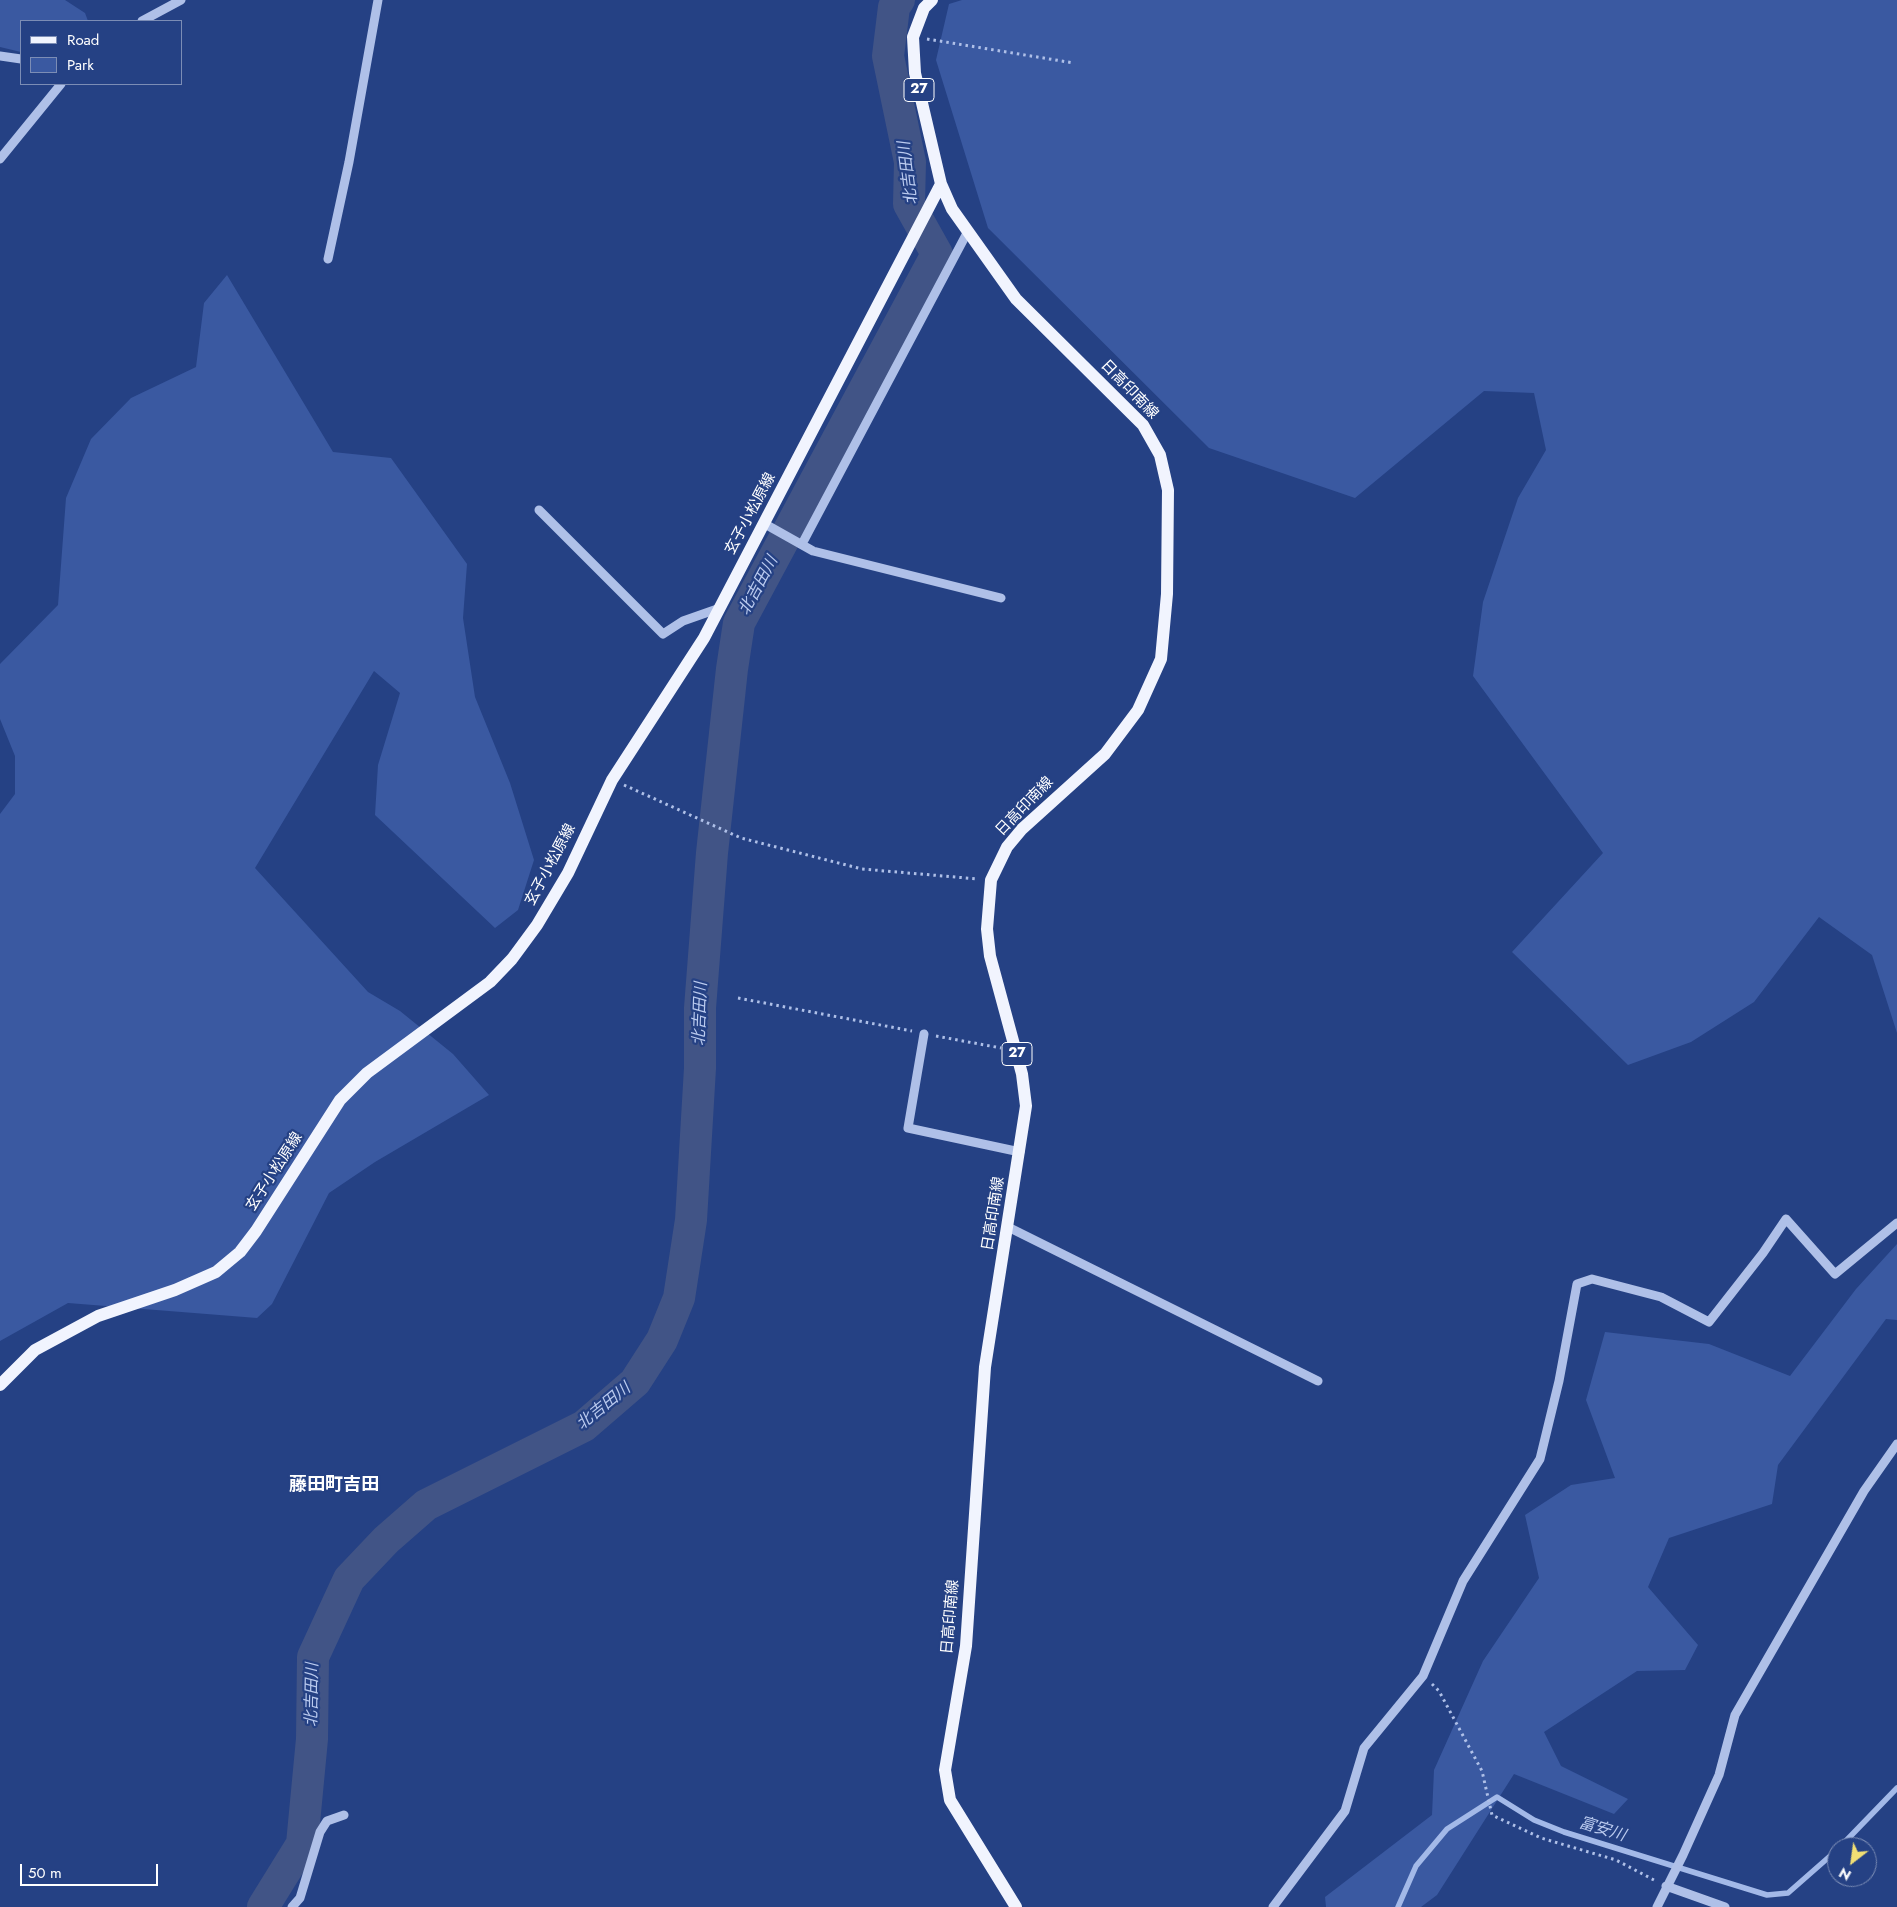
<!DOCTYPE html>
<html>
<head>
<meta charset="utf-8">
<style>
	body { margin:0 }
	#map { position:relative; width:1897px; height:1907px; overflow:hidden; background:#254184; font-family:Jost,sans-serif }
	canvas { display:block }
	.legend { position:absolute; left:20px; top:20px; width:162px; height:65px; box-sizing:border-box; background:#254184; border:1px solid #7c8db5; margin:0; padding:6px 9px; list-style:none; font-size:15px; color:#fff }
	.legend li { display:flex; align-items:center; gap:10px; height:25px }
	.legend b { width:25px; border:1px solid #7c8db5 }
	.north { position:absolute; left:1827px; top:1837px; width:50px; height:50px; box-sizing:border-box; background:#254184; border:1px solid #7c8db5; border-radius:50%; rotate:210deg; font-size:14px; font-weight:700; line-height:20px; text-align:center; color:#fff }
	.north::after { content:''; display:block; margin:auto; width:18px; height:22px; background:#f1df74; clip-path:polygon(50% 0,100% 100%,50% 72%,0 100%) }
	.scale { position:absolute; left:20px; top:1864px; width:138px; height:22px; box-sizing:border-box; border:2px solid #fff; border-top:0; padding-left:6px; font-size:15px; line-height:18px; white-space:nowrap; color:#fff; -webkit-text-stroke:4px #254184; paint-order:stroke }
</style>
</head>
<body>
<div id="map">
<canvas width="1897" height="1907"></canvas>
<ul class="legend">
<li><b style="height:6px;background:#f1f4fe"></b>Road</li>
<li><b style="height:14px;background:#3a59a1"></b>Park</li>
</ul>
<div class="north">N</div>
<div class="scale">50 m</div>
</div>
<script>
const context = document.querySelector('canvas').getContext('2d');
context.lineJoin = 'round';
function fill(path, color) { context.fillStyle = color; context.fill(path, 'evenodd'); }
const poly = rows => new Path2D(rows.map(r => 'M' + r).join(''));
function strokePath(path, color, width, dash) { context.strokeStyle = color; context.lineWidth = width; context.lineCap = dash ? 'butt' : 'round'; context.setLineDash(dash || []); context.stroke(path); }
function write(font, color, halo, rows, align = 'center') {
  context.font = font + ' Jost,"Noto Sans JP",sans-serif'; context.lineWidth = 4.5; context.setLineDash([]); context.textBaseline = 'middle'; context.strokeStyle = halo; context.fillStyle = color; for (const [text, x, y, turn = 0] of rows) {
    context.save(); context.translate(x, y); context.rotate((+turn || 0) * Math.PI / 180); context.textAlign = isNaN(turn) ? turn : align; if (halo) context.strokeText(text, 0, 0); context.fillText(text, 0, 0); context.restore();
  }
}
fill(poly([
	[0,0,65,0,85,13,88,21,21,21,21,52,0,47],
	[962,0,1897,0,1897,1033,1872,955,1819,917,1754,1002,1691,1042,1628,1065,1512,952,1603,853,1473,676,1483,602,1518,498,1546,450,1534,393,1484,391,1355,498,1209,448,988,228,936,60,949,4],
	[227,275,333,452,391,458,467,564,463,618,475,697,510,783,534,860,518,910,495,928,375,815,378,765,400,693,374,671,255,868,368,992,400,1011,453,1054,489,1095,375,1162,329,1193,272,1304,257,1318,68,1303,0,1341,0,814,15,794,15,756,0,719,0,664,58,605,66,498,91,439,131,398,196,367,204,303],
	[1897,1244,1897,1320,1886,1319,1778,1465,1772,1504,1669,1538,1648,1587,1698,1645,1685,1670,1637,1671,1544,1732,1561,1766,1628,1799,1614,1814,1514,1774,1437,1895,1421,1907,1326,1907,1325,1897,1432,1815,1434,1770,1483,1661,1539,1578,1525,1515,1571,1485,1615,1478,1586,1400,1605,1332,1709,1344,1790,1376,1856,1289]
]), '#3a59a1');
strokePath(poly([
	[1840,1847,1897,1788],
	[1398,1907,1416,1866,1447,1829,1497,1797,1534,1820,1564,1832,1767,1895,1788,1893,1837,1850]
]), '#a3b9e8', 5.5);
strokePath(poly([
	[263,1907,302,1844,312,1739,313,1657,349,1579,386,1540,426,1505,584,1426,635,1382,662,1340,679,1298,691,1220,700,1068,700,1008,712,853,732,669,739,623,937,254,909,204,910,162,888,56,894,7,899,0]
]), '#415486', 32);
strokePath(poly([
	[927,39,1074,63],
	[624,785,741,838,862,869,978,879],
	[738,998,912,1031],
	[936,1036,1001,1048],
	[1432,1684,1439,1691,1482,1771,1492,1815,1541,1838,1616,1860,1654,1880]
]), '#afc0e8', 3, [2.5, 4]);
strokePath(poly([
	[142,21,181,0],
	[0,56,21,59],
	[0,159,61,84],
	[328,259,349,162,378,0],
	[539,510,663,634,683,621,720,608],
	[765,524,813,551,1001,598],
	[802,544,967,233],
	[924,1034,908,1128,1020,1152],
	[1008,1227,1318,1381],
	[1666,1886,1725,1907],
	[292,1907,300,1898,320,1832,327,1821,344,1815],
	[1273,1907,1345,1811,1364,1748,1423,1676,1463,1581,1540,1459,1559,1381,1577,1284,1592,1279,1661,1297,1709,1322,1763,1253,1786,1219,1835,1274,1897,1223],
	[1657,1907,1683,1855,1719,1775,1735,1715,1864,1491,1897,1444]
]), '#afc0e8', 9);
strokePath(poly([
	[932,0,924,8,913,37,915,73,941,184,952,209,1016,299,1143,425,1160,455,1168,490,1167,594,1161,659,1138,710,1105,754,1022,829,1007,847,991,880,987,929,990,956,1022,1074,1026,1106,985,1367,966,1646,945,1770,950,1800,1016,1907],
	[0,1385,35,1350,98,1316,175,1290,216,1272,240,1252,256,1231,340,1100,367,1073,490,982,512,959,537,925,568,873,612,780,704,638,941,184]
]), '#f1f4fe', 12);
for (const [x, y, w] of [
	[919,90,30],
	[1017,1054,30]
]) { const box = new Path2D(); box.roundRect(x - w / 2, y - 11.5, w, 23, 4); context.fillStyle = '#254184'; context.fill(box); strokePath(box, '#fff', 1); }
write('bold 14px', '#fff', null, [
	["27",919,90],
	["27",1017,1054]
]);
write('15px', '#fff', '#254184', [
	["日高印南線",1129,390,46],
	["玄子小松原線",751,514,-62],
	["日高印南線",1025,807,-46],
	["玄子小松原線",551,865,-62],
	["玄子小松原線",275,1172,-57],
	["日高印南線",994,1214,-81],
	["日高印南線",951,1617,-85]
]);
write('italic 16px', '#bbcbef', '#254184', [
	["北吉田川",909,173,-97],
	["北吉田川",759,586,-62],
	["北吉田川",701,1014,-88],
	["北吉田川",604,1407,-39],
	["北吉田川",313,1695,-89],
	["富安川",1602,1830,17]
]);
write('bold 18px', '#fff', '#254184', [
	["藤田町吉田",334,1486]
]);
</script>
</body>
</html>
